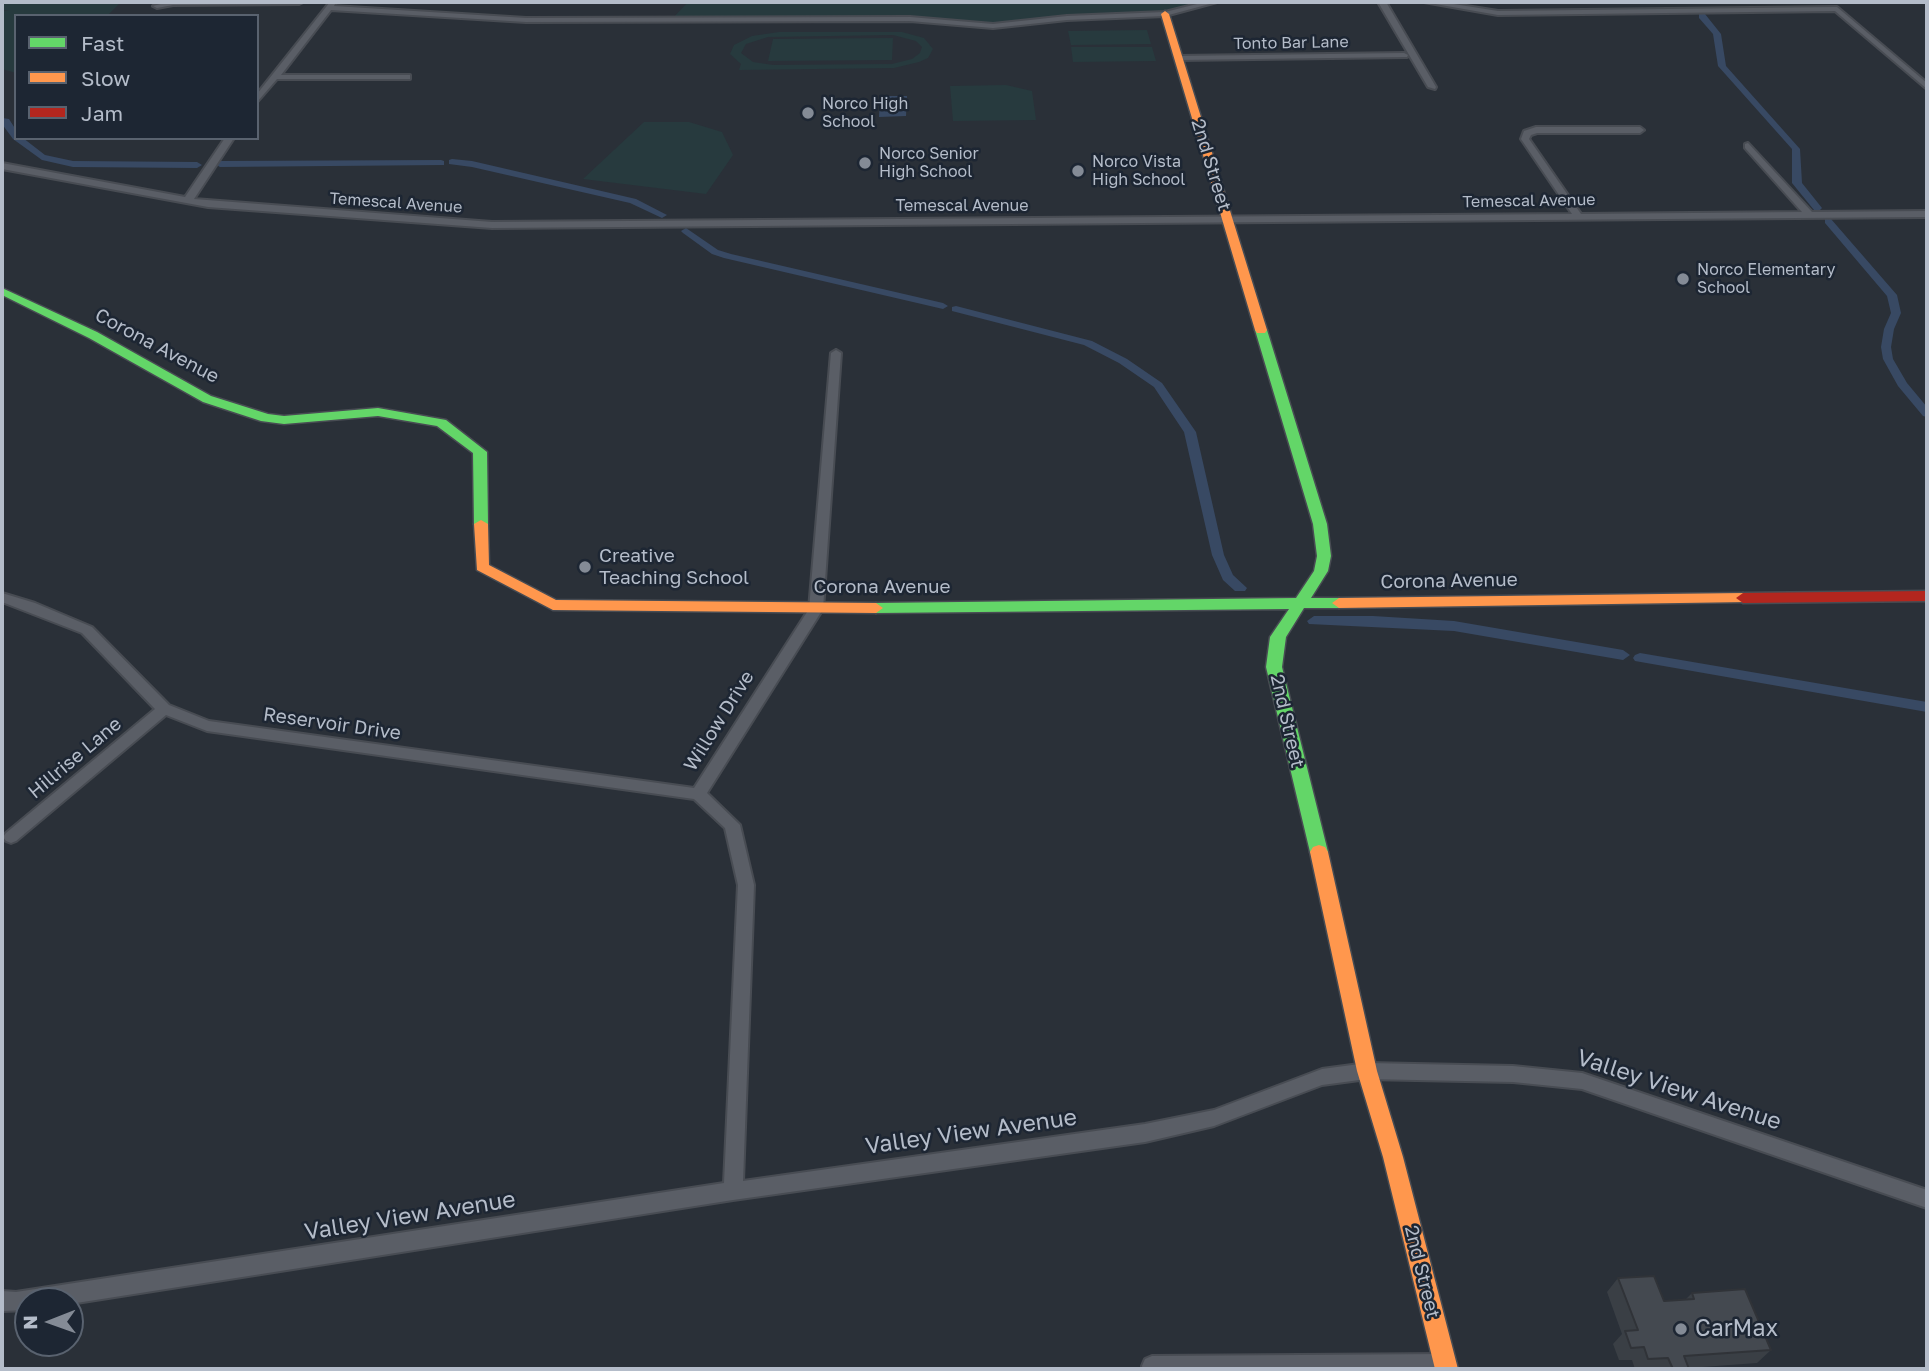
<!DOCTYPE html>
<html>
<head>
<meta charset="utf-8">
<style>
	body { margin:0 }
	#map { position:relative; width:1929px; height:1371px; overflow:hidden; background:#2a3038; font-family:"Golos Text",sans-serif }
	canvas { display:block }
	.frame { position:absolute; inset:0; border:4px solid #b4bcc9; pointer-events:none }
	.legend { position:absolute; left:14px; top:14px; width:245px; height:126px; box-sizing:border-box; background:#1d2633; border:2px solid #59626f; margin:0; padding:9px 12px; list-style:none; font-size:21px; color:#b4bcc9 }
	.legend li { display:flex; align-items:center; gap:14px; height:35px }
	.legend b { width:35px; border:2px solid #59626f }
	.north { position:absolute; left:14px; top:1287px; width:70px; height:70px; box-sizing:border-box; background:#1d2633; border:2px solid #59626f; border-radius:50%; rotate:269deg; font-size:19px; font-weight:700; line-height:28px; text-align:center; color:#b4bcc9 }
	.north::after { content:''; display:block; margin:auto; width:24px; height:32px; background:#848b96; clip-path:polygon(50% 0,100% 100%,50% 72%,0 100%) }
</style>
</head>
<body>
<div id="map">
<canvas width="1929" height="1371"></canvas>
<div class="frame"></div>
<ul class="legend">
<li><b style="height:9px;background:#63d668"></b>Fast</li>
<li><b style="height:9px;background:#ff974d"></b>Slow</li>
<li><b style="height:9px;background:#b3261e"></b>Jam</li>
</ul>
<div class="north">N</div>
</div>
<script>
const context = document.querySelector('canvas').getContext('2d');
context.lineJoin = 'round';
function fill(path, color) { context.fillStyle = color; context.fill(path, 'evenodd'); }
const poly = rows => new Path2D(rows.map(r => 'M' + r).join(''));
function strokePath(path, color, width, dash) { context.strokeStyle = color; context.lineWidth = width; context.lineCap = dash ? 'butt' : 'round'; context.setLineDash(dash || []); context.stroke(path); }
function write(font, color, halo, rows, align = 'center') {
  context.font = font + ' "Golos Text",sans-serif'; context.lineWidth = 5; context.setLineDash([]); context.textBaseline = 'middle'; context.strokeStyle = halo; context.fillStyle = color; for (const [text, x, y, turn = 0] of rows) {
    context.save(); context.translate(x, y); context.rotate((+turn || 0) * Math.PI / 180); context.textAlign = isNaN(turn) ? turn : align; if (halo) context.strokeText(text, 0, 0); context.fillText(text, 0, 0); context.restore();
  }
}
fill(poly([
	[3,2,121,2,107,16,16,16,16,73,2,69,2,11,9,10,2,10],
	[688,2,1213,2,1165,14,1067,18,993,26,910,19,671,20],
	[1147,30,1151,44,1071,45,1068,31],
	[779,32,902,32,924,38,933,49,928,58,919,62,894,68,739,70,741,64,730,54,734,45,752,36],
	[893,35,916,41,922,47,920,53,912,59,892,64,773,65,753,62,741,53,746,44,768,37],
	[893,38,892,60,768,61,773,39],
	[1071,47,1152,47,1156,61,1073,62],
	[1006,85,1032,91,1036,120,953,121,950,86],
	[644,122,689,122,722,132,733,155,706,194,583,179]
]), '#273a3e');
fill(poly([
	[880,96,907,96,906,116,879,117]
]), '#384963');
fill(poly([
	[1699,14,1705,14,1721,34,1726,66,1800,149,1802,183,1822,208,1820,210,1814,210,1792,183,1792,149,1718,66,1713,34,1699,18,1699,14],
	[2,118,9,119,16,130,16,138,23,138,45,155,73,161,197,162,202,165,197,168,73,167,42,160,13,139,2,124,2,118],
	[452,159,472,161,636,199,667,215,662,218,630,203,472,167,449,164,449,160,452,159],
	[441,160,444,161,444,165,220,167,215,164,220,161,441,160],
	[1825,219,1831,219,1897,295,1901,313,1894,329,1891,347,1893,359,1907,383,1927,407,1927,417,1923,416,1898,386,1883,359,1881,347,1884,329,1891,313,1887,296,1825,223,1825,219],
	[686,228,718,250,731,254,943,303,948,306,943,309,724,258,712,254,683,233,681,231,686,228],
	[956,306,1092,341,1127,359,1162,383,1196,432,1224,555,1233,575,1247,588,1245,591,1235,591,1223,580,1212,555,1184,432,1154,387,1119,363,1084,345,952,311,952,307,956,306],
	[1314,616,1373,616,1454,621,1623,650,1630,655,1623,660,1454,631,1309,624,1307,621,1314,616],
	[1640,653,1927,702,1927,712,1635,661,1633,658,1635,655,1640,653]
]), '#384963');
const street = poly([
	[168,2,303,2,299,4,173,5,157,8,153,6,168,2],
	[330,2,336,2,334,6,526,18,910,17,993,24,1067,16,1165,12,1205,2,1217,2,1165,16,1067,20,993,28,910,21,526,22,331,10,281,75,410,75,410,79,277,79,257,102,257,94,330,2],
	[1378,2,1386,2,1436,87,1435,89,1428,87,1378,2],
	[1424,2,1441,2,1498,11,1837,7,1927,83,1927,89,1835,11,1498,15,1424,2],
	[1404,53,1408,55,1407,57,1179,60,1175,58,1179,56,1404,53],
	[1536,127,1640,127,1644,130,1640,133,1537,133,1531,135,1529,139,1581,214,1802,212,1745,148,1745,144,1748,143,1812,212,1927,211,1927,217,492,228,208,207,2,169,2,163,185,197,225,138,234,138,194,199,492,222,1572,214,1521,139,1524,131,1536,127],
	[836,350,841,353,823,609,707,793,740,825,754,885,743,1181,1145,1124,1214,1110,1322,1069,1367,1063,1513,1066,1582,1073,1927,1190,1927,1208,1582,1089,1513,1082,1367,1079,1322,1085,1214,1126,1145,1142,733,1200,70,1304,70,1301,28,1301,28,1310,2,1311,2,1291,16,1292,724,1183,738,885,725,828,694,799,207,731,166,715,16,841,11,843,6,841,3,837,6,833,155,709,82,633,2,602,2,593,35,603,92,627,169,705,209,721,694,788,809,609,831,353,836,350],
	[1446,1354,1453,1357,1456,1364,1454,1369,1143,1369,1142,1366,1145,1359,1152,1356,1446,1354]
]);
const fast = poly([
	[2,288,97,332,211,396,268,414,284,416,378,408,446,420,487,452,488,524,481,528,474,524,473,453,437,426,378,416,284,424,261,421,203,402,89,338,2,295,2,288],
	[1261,326,1267,330,1327,524,1331,556,1328,571,1311,598,1339,598,1346,603,1339,608,1304,608,1286,637,1282,667,1328,852,1325,857,1319,859,1313,857,1310,852,1266,667,1270,637,1289,609,876,613,869,608,876,603,1296,598,1314,571,1317,556,1313,524,1255,330,1261,326]
]);
const slow = poly([
	[1165,11,1169,14,1267,330,1265,333,1257,333,1255,330,1161,14,1165,11],
	[481,520,488,524,489,565,556,600,876,603,883,608,876,613,553,610,477,570,474,524,481,520],
	[1743,593,1750,598,1748,602,1339,608,1332,603,1339,598,1743,593],
	[1319,845,1325,847,1328,852,1377,1071,1403,1157,1458,1369,1435,1369,1383,1157,1357,1071,1310,852,1313,847,1319,845]
]);
const jam = poly([
	[1927,591,1927,601,1743,603,1736,598,1743,593,1927,591]
]);
strokePath(street, '#484c53', 4);
strokePath(fast, '#484c53', 3);
strokePath(slow, '#484c53', 3);
strokePath(jam, '#484c53', 3);
fill(street, '#5a5e66');
fill(fast, '#63d668');
fill(slow, '#ff974d');
fill(jam, '#b3261e');
fill(poly([
	[1618,1278,1664,1301,1685,1300,1692,1293,1771,1350,1757,1363,1689,1368,1689,1369,1635,1369,1632,1360,1619,1360,1613,1344,1622,1334,1607,1292]
]), '#3a3f45');
const building = poly([
	[1654,1276,1664,1301,1694,1299,1692,1293,1745,1289,1771,1350,1684,1356,1689,1369,1673,1369,1668,1358,1648,1359,1644,1347,1631,1348,1625,1331,1638,1330,1618,1278,1654,1276]
]);
fill(building, '#444950');
strokePath(building, '#303338', 2);
for (const [x, y, r, color] of [
	[808,113,7,"#848b96"],
	[865,163,7,"#848b96"],
	[1078,171,7,"#848b96"],
	[1683,279,7,"#848b96"],
	[585,567,7,"#848b96"],
	[1681,1329,7,"#848b96"]
]) { const dot = new Path2D(); dot.arc(x, y, r, 0, 2 * Math.PI); context.fillStyle = color; context.fill(dot); strokePath(dot, '#1d2633', 2.5); }
write('16px', '#b4bcc9', '#1d2633', [
	["Tonto Bar Lane",1291,43,-1],
	["Temescal Avenue",1529,201,-1],
	["Temescal Avenue",396,203,4],
	["Temescal Avenue",962,206]
]);
write('16px', '#b4bcc9', '#1d2633', [
	["Norco High",822,104],
	["School",822,122],
	["Norco Senior",879,154],
	["High School",879,172],
	["Norco Vista",1092,162],
	["High School",1092,180],
	["Norco Elementary",1697,270],
	["School",1697,288]
], 'left');
write('19px', '#b4bcc9', '#1d2633', [
	["2nd Street",1211,165,73],
	["Corona Avenue",157,346,28],
	["Corona Avenue",1449,581,-1],
	["Corona Avenue",882,587],
	["Willow Drive",719,721,-58],
	["2nd Street",1287,721,77],
	["Reservoir Drive",332,724,8],
	["Hillrise Lane",75,758,-40],
	["2nd Street",1422,1272,76]
]);
write('19px', '#b4bcc9', '#1d2633', [
	["Creative",599,556],
	["Teaching School",599,578]
], 'left');
write('23px', '#b4bcc9', '#1d2633', [
	["Valley View Avenue",1679,1090,18],
	["Valley View Avenue",971,1132,-8],
	["Valley View Avenue",410,1216,-9]
]);
write('23px', '#b4bcc9', '#1d2633', [
	["CarMax",1695,1329]
], 'left');
</script>
</body>
</html>
